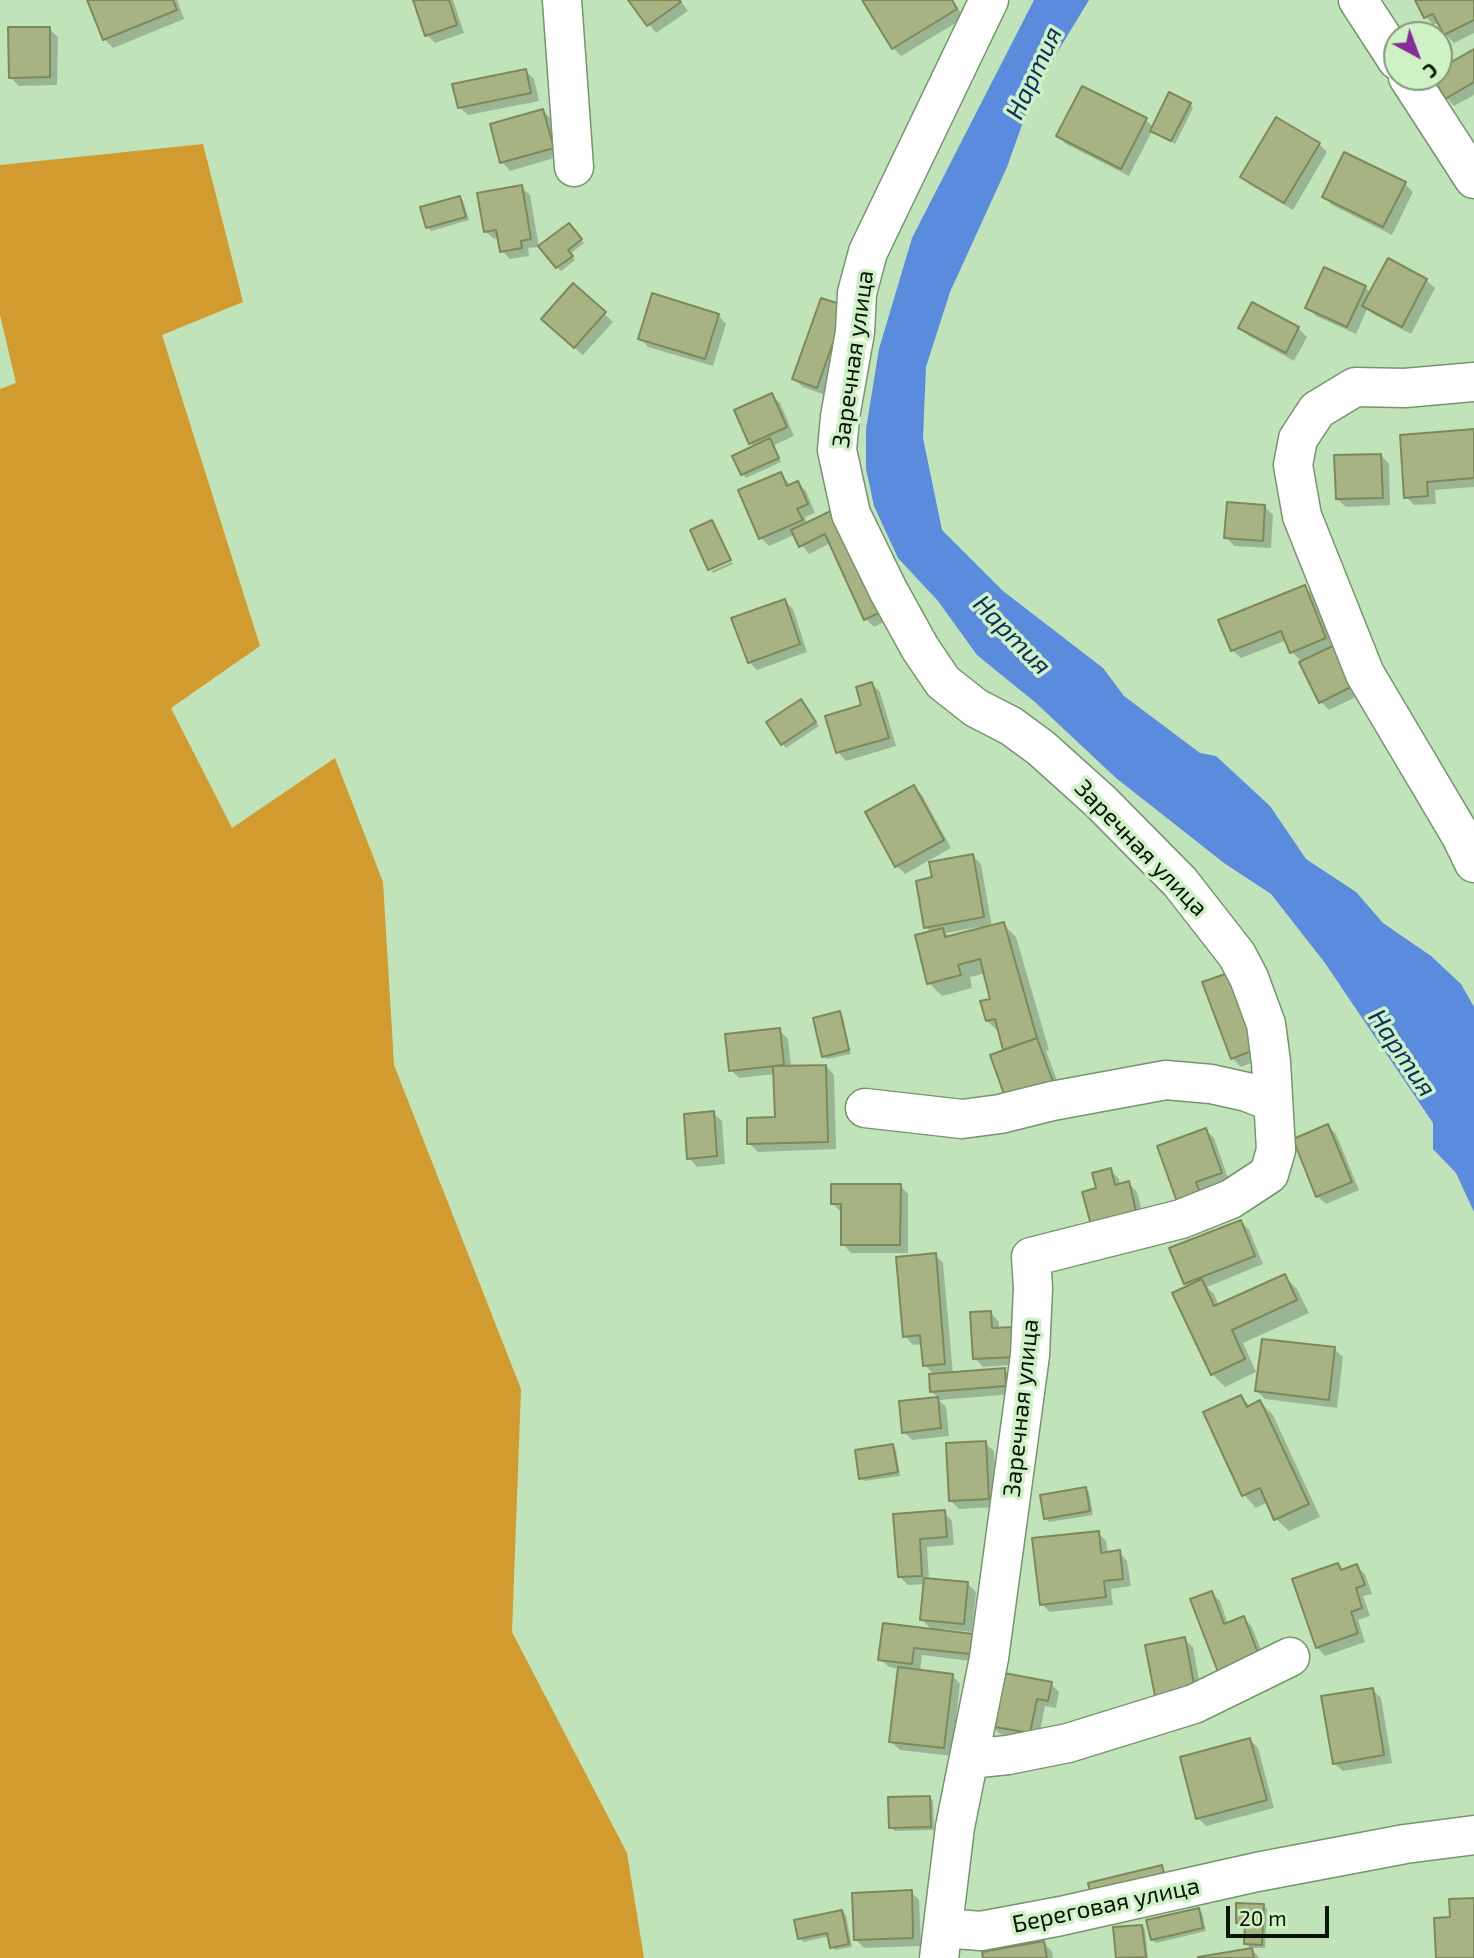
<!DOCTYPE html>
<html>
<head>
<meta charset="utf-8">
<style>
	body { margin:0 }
	#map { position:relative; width:1474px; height:1958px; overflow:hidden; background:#c1e3b9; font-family:"Exo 2",sans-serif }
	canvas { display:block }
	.north { position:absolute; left:1383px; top:21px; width:70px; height:70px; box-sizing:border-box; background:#cef1c6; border:2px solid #7f9979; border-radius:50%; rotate:139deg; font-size:19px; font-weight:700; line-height:28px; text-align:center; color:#081406 }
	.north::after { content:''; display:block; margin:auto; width:24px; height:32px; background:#862d9a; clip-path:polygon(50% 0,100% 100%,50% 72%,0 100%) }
	.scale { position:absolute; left:1226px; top:1906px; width:103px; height:32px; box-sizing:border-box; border:4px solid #081406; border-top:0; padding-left:9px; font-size:21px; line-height:24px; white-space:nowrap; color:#081406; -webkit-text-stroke:5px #cef1c6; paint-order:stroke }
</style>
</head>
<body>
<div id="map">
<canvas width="1474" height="1958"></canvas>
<div class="north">С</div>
<div class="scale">20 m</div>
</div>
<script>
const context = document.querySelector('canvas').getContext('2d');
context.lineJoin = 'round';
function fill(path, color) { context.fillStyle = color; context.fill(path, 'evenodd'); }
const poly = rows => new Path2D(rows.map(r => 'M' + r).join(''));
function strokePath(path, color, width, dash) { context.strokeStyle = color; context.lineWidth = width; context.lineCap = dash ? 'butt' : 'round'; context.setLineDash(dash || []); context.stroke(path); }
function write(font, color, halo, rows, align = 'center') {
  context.font = font + ' "Exo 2",sans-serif'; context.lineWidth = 7; context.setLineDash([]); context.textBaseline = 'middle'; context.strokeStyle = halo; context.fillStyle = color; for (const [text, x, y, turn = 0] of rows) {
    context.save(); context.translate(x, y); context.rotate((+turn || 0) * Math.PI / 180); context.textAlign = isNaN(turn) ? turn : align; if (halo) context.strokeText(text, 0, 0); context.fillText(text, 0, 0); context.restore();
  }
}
fill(poly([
	[203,144,243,302,162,335,260,646,171,708,232,828,335,758,383,882,394,1065,521,1389,512,1632,627,1853,644,1958,0,1958,0,389,16,383,0,315,0,165]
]), '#d19b30');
fill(poly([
	[1034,0,1089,0,1055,56,1028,108,1007,167,950,292,926,367,923,438,942,530,1003,591,1103,668,1124,696,1200,753,1216,756,1270,806,1306,859,1356,892,1383,923,1431,956,1461,984,1474,1007,1474,1212,1456,1173,1433,1149,1433,1123,1325,963,1271,894,1224,863,1116,778,1036,703,977,655,938,601,898,558,874,506,866,469,866,429,879,349,912,238]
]), '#5a8bdd');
fill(poly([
	[89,0,177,0,184,19,113,48,104,39],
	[415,0,453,0,464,33,435,43,427,35],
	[630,0,680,0,688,11,656,33],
	[865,0,953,0,964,18,901,56,893,48],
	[1419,0,1474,0,1474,33,1454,43,1445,34,1439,22,1433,25,1427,18,1441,12,1426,15,1426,17,1417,1],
	[49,29,58,37,57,85,19,86,10,77],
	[1474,51,1474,95,1454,106,1446,97,1435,77,1439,77,1439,71],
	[526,71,534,79,539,101,468,115,459,107],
	[1190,104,1193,108,1175,144,1152,131,1129,176,1066,144,1058,136,1146,120,1154,128],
	[543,111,551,119,561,156,510,171,502,162,492,126],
	[1319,144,1327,152,1293,210,1250,185,1242,177],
	[1405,184,1413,192,1392,235,1332,205,1324,197],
	[521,187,530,195,539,247,528,248,529,256,510,259,502,251,500,238,494,239,485,231],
	[460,198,463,201,469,220,431,231,428,227],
	[573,229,584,243,570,254,575,260,561,271,557,267],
	[1426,280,1435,288,1411,334,1373,314,1367,309,1356,334,1316,316,1307,307,1365,287,1371,293],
	[573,285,613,322,583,355,551,327],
	[1253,304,1298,328,1307,337,1294,361,1249,336,1240,328],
	[845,308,825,395,803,387,794,379],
	[718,315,726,324,713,366,648,347,640,338],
	[771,395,780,403,794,436,774,445,781,462,746,478,743,474,754,447,750,443],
	[1474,431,1474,487,1435,490,1436,504,1414,505,1406,497],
	[1381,455,1389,464,1390,505,1346,507,1337,499],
	[781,474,791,486,798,483,806,491,815,513,805,517,807,524,835,511,890,619,874,627,866,619,831,543,809,554,794,535,769,546,761,538],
	[1265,507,1273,515,1271,548,1234,546,1226,537],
	[732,562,733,564,713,573,711,571],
	[1305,587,1313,595,1334,647,1362,694,1329,710,1321,702,1300,660,1292,652,1287,640,1241,658,1232,650],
	[784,601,793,609,807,652,757,670,749,662],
	[872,684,880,692,896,746,846,761,838,752,863,706],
	[805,705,819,726,786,748,782,744],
	[914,787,922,795,951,848,905,874,897,866],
	[973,856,981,864,992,927,1003,924,1016,937,1049,1050,1046,1051,1064,1099,1005,1051,1001,1034,987,1021,992,1000,986,973,970,977,972,988,942,996,929,983,932,933,926,927,934,879],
	[979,927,980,930,950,938,946,933],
	[1205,983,1266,1057,1241,1067,1232,1058],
	[839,1013,843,1017,851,1054,827,1059,823,1056],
	[779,1030,788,1039,791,1067,826,1066,834,1075,836,1149,758,1152,749,1143,777,1119,775,1074,739,1078,731,1070],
	[713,1113,722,1121,725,1164,697,1167,689,1158],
	[1328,1126,1336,1134,1359,1190,1326,1204,1317,1196],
	[1205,1130,1214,1138,1229,1181,1182,1209],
	[1110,1170,1119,1179,1120,1185,1128,1183,1137,1192,1146,1228,1098,1190],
	[900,1185,908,1194,908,1253,851,1253,843,1244,841,1212,833,1204],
	[1241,1222,1249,1230,1263,1264,1207,1287,1214,1294,1219,1306,1284,1276,1297,1289,1309,1313,1243,1343,1256,1372,1225,1387,1212,1374,1189,1287,1185,1283],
	[935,1255,943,1263,953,1374,1004,1370,1013,1378,1014,1394,939,1400,946,1407,949,1436,912,1440,904,1432,901,1403,939,1399,932,1392,934,1375,925,1365,923,1344,913,1345,905,1336],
	[991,1313,999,1322,999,1330,1023,1364,983,1367,975,1358],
	[1334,1349,1343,1357,1337,1408,1265,1399,1257,1391],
	[1241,1397,1251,1407,1260,1402,1273,1415,1320,1517,1289,1531,1276,1519,1268,1502,1256,1508,1244,1495],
	[985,1443,994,1451,996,1507,959,1509,951,1501],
	[892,1446,896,1450,900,1476,864,1481,861,1478],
	[1085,1489,1089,1492,1093,1515,1049,1522,1046,1518],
	[944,1512,952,1521,954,1545,927,1547,929,1580,967,1583,976,1592,972,1632,942,1629,942,1632,972,1636,978,1662,922,1655,920,1672,952,1675,960,1684,952,1756,900,1750,891,1742,900,1669,889,1667,880,1659,933,1631,922,1620,925,1584,908,1585,900,1577,895,1515],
	[1098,1533,1106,1541,1108,1554,1119,1552,1127,1561,1131,1586,1111,1589,1113,1605,1050,1612,1041,1604],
	[1338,1565,1344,1571,1356,1566,1365,1574,1372,1594,1363,1596,1370,1616,1358,1620,1365,1642,1325,1656,1317,1647],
	[1211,1593,1220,1601,1228,1624,1244,1618,1252,1627,1267,1665,1228,1680],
	[1184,1639,1193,1647,1202,1697,1165,1704],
	[1051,1684,1059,1692,1056,1708,1045,1706,1038,1741,1000,1734,991,1726],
	[1372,1690,1381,1698,1392,1763,1343,1771,1334,1763],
	[1250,1740,1258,1748,1274,1808,1206,1826,1198,1818],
	[929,1797,933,1801,934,1830,895,1831,891,1827],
	[911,1892,919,1900,921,1946,864,1948,856,1940],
	[1263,1905,1267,1909,1265,1948,1250,1948,1260,1958,1203,1958,1252,1950,1246,1944,1247,1926,1241,1926,1238,1922],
	[1199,1910,1202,1913,1206,1931,1156,1943,1152,1939],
	[842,1912,846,1915,852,1947,835,1950,832,1947,830,1936,803,1942,800,1938],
	[1142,1926,1145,1930,1148,1958,1116,1958,1115,1929],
	[1044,1943,1052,1952,1053,1958,984,1958]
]), '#0003');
const building = poly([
	[87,0,173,0,177,10,103,40,87,0],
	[413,0,449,0,457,25,425,36,413,0],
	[628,0,679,0,681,2,647,26,628,0],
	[862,0,952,0,957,9,892,49,862,0],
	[1415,0,1474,0,1474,20,1444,35,1433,14,1424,18,1415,0],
	[8,27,50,27,50,77,9,78,8,27],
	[1474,49,1474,82,1445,99,1433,77,1439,77,1439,69,1474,49],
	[526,69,531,93,458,108,452,84,526,69],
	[1082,86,1147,118,1121,169,1056,136,1082,86],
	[1169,92,1191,103,1171,141,1150,131,1169,92],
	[543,109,554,148,500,163,490,124,543,109],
	[1276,117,1320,143,1284,203,1240,177,1276,117],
	[1344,152,1406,182,1383,227,1322,197,1344,152],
	[522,185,531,239,521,241,522,248,500,252,496,230,484,232,477,193,522,185],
	[460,196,466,217,426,228,420,207,460,196],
	[569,223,582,239,568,250,573,256,556,268,538,246,569,223],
	[1388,258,1427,279,1402,327,1362,306,1388,258],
	[1324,267,1366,286,1347,327,1305,308,1324,267],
	[573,283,606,312,574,348,541,319,573,283],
	[652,293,719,314,705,359,638,339,652,293],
	[821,298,846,306,817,388,792,379,821,298],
	[1252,302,1299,327,1286,353,1238,328,1252,302],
	[772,393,787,427,749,444,734,410,772,393],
	[1474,429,1474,478,1427,482,1428,496,1404,498,1400,435,1474,429],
	[770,438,779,458,741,475,732,456,770,438],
	[1381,454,1383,498,1336,499,1334,455,1381,454],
	[781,472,787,486,798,481,808,504,797,509,803,520,759,539,738,490,781,472],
	[1227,502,1265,505,1263,541,1224,538,1227,502],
	[835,509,883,611,864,620,825,534,799,547,791,530,835,509],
	[712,520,731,560,708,570,690,530,712,520],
	[1305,585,1326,638,1290,653,1281,631,1231,651,1218,620,1305,585],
	[785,599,800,644,748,663,731,618,785,599],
	[1335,645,1355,685,1319,703,1299,662,1335,645],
	[872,682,889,738,836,753,825,716,861,705,856,687,872,682],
	[801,699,816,722,781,745,766,722,801,699],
	[914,785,944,840,895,867,865,812,914,785],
	[973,854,984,917,924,928,916,881,932,877,929,862,973,854],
	[1004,922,1037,1038,1003,1050,995,1019,986,1021,980,1001,990,999,980,959,958,965,961,975,927,984,915,935,943,928,945,937,1004,922],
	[1231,972,1259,1048,1231,1059,1202,982,1231,972],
	[840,1011,849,1050,822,1057,813,1018,840,1011],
	[780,1028,784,1065,729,1071,725,1034,780,1028],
	[1037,1038,1056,1090,1009,1108,990,1055,1037,1038],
	[826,1065,828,1142,747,1144,747,1118,775,1117,773,1066,826,1065],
	[714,1111,717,1156,687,1159,684,1114,714,1111],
	[1328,1124,1352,1182,1316,1197,1293,1139,1328,1124],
	[1206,1128,1222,1173,1196,1182,1203,1201,1180,1210,1157,1146,1206,1128],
	[1111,1168,1115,1185,1129,1181,1138,1220,1093,1232,1082,1192,1096,1188,1092,1173,1111,1168],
	[831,1184,901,1184,900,1245,841,1245,841,1204,831,1204,831,1184],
	[1241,1220,1255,1256,1184,1284,1169,1248,1241,1220],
	[936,1253,945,1364,923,1366,920,1335,903,1337,896,1257,936,1253],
	[1285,1274,1297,1300,1232,1330,1245,1359,1211,1375,1172,1293,1202,1279,1214,1306,1285,1274],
	[991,1311,992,1328,1013,1327,1015,1357,973,1359,970,1312,991,1311],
	[1262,1339,1335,1347,1329,1400,1255,1391,1262,1339],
	[1005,1368,1006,1386,930,1392,929,1374,1005,1368],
	[1241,1395,1247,1407,1260,1400,1309,1504,1274,1520,1260,1488,1242,1496,1203,1412,1241,1395],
	[938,1397,941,1428,902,1433,899,1401,938,1397],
	[986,1441,989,1499,949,1501,946,1443,986,1441],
	[893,1444,898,1472,859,1479,855,1450,893,1444],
	[1086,1487,1090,1511,1044,1519,1040,1495,1086,1487],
	[945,1510,947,1537,920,1539,922,1576,898,1577,893,1514,945,1510],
	[1099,1531,1101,1553,1120,1550,1123,1579,1104,1581,1106,1597,1040,1605,1032,1538,1099,1531],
	[1338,1563,1341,1570,1357,1564,1365,1585,1356,1588,1362,1608,1351,1612,1358,1633,1316,1648,1292,1579,1338,1563],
	[924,1578,968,1582,964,1624,920,1620,924,1578],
	[1212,1591,1224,1624,1244,1616,1259,1656,1218,1672,1190,1599,1212,1591],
	[883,1623,973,1634,970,1654,914,1648,912,1664,878,1660,883,1623],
	[1185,1637,1195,1689,1155,1696,1145,1645,1185,1637],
	[898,1667,953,1674,944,1748,889,1742,898,1667],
	[999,1672,1052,1682,1048,1701,1037,1699,1030,1733,989,1726,999,1672],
	[1373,1688,1384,1755,1333,1764,1321,1696,1373,1688],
	[1250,1738,1267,1800,1196,1819,1180,1757,1250,1738],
	[930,1796,931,1827,889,1828,888,1797,930,1796],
	[1162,1865,1167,1886,1093,1905,1088,1883,1162,1865],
	[912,1890,913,1938,854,1940,852,1893,912,1890],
	[1474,1898,1474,1958,1436,1958,1434,1918,1450,1917,1449,1899,1474,1898],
	[1236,1903,1264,1904,1262,1945,1244,1944,1245,1923,1236,1923,1236,1903],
	[1199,1908,1203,1928,1151,1940,1146,1920,1199,1908],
	[842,1910,849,1944,830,1948,827,1933,798,1939,794,1920,842,1910],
	[1142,1925,1146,1957,1116,1958,1113,1927,1142,1925],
	[1044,1941,1047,1958,983,1958,982,1952,1044,1941],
	[1252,1948,1254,1958,1198,1958,1198,1957,1252,1948]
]);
fill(building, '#a7b383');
strokePath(building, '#7d895a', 2);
const minor = poly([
	[562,0,574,167],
	[1358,0,1397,60],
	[1408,77,1474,179],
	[1474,382,1405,388,1355,387,1317,410,1298,439,1293,465,1302,516,1365,674,1461,836,1474,863],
	[865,1108,962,1119,1000,1114,1052,1101,1166,1080,1211,1084,1247,1092,1272,1102],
	[969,1759,1008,1755,1068,1743,1194,1704,1290,1657],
	[944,1928,981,1931,1061,1916,1257,1872,1405,1844,1474,1835],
	[939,1958,955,1827,989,1658,1030,1355,1033,1288,1031,1257,1181,1219,1231,1199,1269,1174,1276,1150,1271,1062,1266,1024,1249,978,1237,955,1180,882,1101,802,1041,748,1011,726,976,708,943,682,920,648,888,590,851,514,837,450,840,417,855,332,857,293,868,252,989,0]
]);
strokePath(minor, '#75956e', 41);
strokePath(minor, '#fff', 38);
write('24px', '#081406', '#cef1c6', [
	["Заречная улица",853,359,-82],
	["Заречная улица",1141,848,46],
	["Заречная улица",1021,1408,-84],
	["Береговая улица",1106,1905,-12]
]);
write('italic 26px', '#0d2c5f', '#cef1c6', [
	["Нартия",1034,73,-65],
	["Нартия",1012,635,46],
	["Нартия",1402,1053,56]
]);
</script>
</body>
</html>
